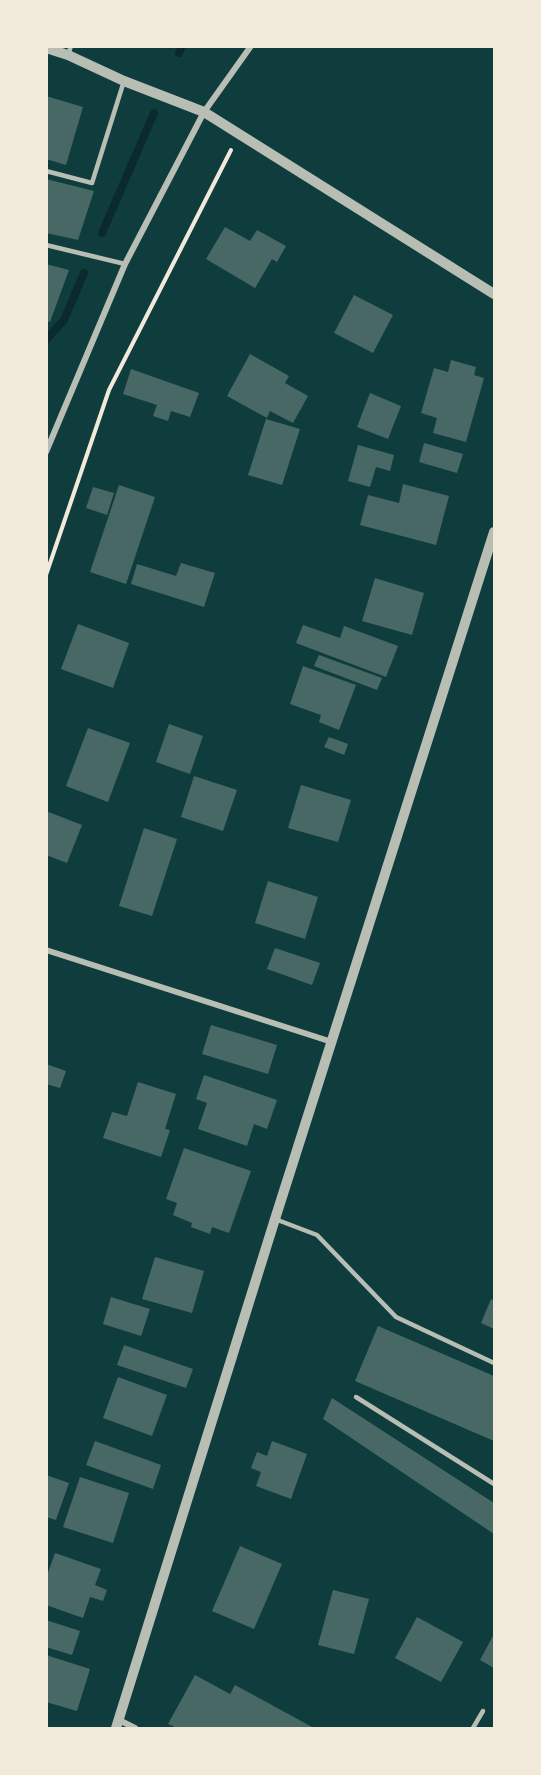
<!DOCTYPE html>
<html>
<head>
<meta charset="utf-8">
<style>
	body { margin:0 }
	#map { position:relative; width:541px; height:1775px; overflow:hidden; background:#0f3d3e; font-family:Montserrat,sans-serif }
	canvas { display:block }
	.frame { position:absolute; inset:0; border:48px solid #f1e9da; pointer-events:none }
</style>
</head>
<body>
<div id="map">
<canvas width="541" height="1775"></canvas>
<div class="frame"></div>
</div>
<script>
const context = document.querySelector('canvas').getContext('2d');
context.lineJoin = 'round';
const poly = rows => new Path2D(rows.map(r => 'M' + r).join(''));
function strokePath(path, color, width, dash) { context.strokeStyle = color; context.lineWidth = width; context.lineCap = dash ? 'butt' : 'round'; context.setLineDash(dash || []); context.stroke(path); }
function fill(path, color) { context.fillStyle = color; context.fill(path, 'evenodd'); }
strokePath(poly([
	[179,53,182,46],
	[102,233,154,113],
	[46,340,64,320,84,273]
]), '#0a2a2b', 8);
fill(poly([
	[46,96,83,107,66,165,46,159],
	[46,179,94,191,78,240,46,233],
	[225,227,250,241,257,230,286,246,277,262,272,259,255,288,206,259],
	[46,264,69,270,50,322,46,321],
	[354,295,393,315,373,353,334,333],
	[250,354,289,376,285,383,308,396,293,423,270,411,267,418,227,396],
	[451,360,476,367,474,375,484,378,466,442,433,433,437,418,421,413,434,368,448,372],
	[131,369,199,393,190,417,171,411,168,421,153,416,157,405,123,394],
	[370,393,401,406,388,439,357,427],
	[266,419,300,429,282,485,248,475],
	[424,443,463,454,457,473,419,462],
	[358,445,394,455,390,471,376,467,370,487,348,481],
	[403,484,449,496,436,545,360,525,368,495,399,503],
	[119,485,155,497,126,584,90,572],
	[93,487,114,493,107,515,86,508],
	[181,563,215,573,204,607,131,584,137,564,176,576],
	[375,578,424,593,412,635,362,621],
	[78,624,129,643,113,688,61,669],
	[303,625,340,638,344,626,398,646,386,677,296,643],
	[319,655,382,678,377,690,314,666],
	[303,666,356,685,339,730,319,722,321,715,290,704],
	[169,724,203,736,190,774,156,762],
	[88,728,130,743,108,802,66,786],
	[329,737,348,744,344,755,324,747],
	[194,776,237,790,223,831,181,817],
	[301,785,351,800,338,842,288,828],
	[46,811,82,825,67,863,46,855],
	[144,828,177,839,152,916,119,906],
	[268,881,318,897,305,939,255,923],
	[275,948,320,963,312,985,267,969],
	[211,1025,277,1045,268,1074,202,1054],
	[46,1064,66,1071,60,1088,46,1084],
	[204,1075,277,1100,267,1129,254,1124,247,1146,198,1129,207,1103,196,1099],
	[138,1082,176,1094,165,1129,170,1130,161,1157,103,1138,112,1112,127,1116],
	[184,1148,251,1171,229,1233,212,1227,210,1234,191,1227,192,1223,173,1215,177,1203,166,1199],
	[155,1257,204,1271,192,1313,142,1299],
	[111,1297,150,1309,141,1336,103,1324],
	[491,1299,494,1301,494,1329,481,1323],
	[378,1326,494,1376,494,1441,355,1381],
	[124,1345,193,1369,186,1388,117,1365],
	[118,1377,167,1395,152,1436,103,1418],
	[332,1398,494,1503,494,1534,323,1419],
	[95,1441,161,1465,153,1489,86,1465],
	[272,1441,307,1454,291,1499,256,1486,261,1472,251,1468,257,1452,267,1456],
	[46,1475,69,1483,56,1520,46,1517],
	[80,1477,129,1493,113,1543,63,1527],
	[240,1546,282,1564,254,1629,212,1611],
	[55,1553,101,1569,95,1585,107,1590,103,1601,90,1597,83,1618,46,1605,46,1578],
	[333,1590,369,1599,354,1654,318,1645],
	[417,1617,463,1642,441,1682,395,1658],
	[46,1620,80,1631,72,1655,46,1647],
	[494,1634,494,1668,480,1660],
	[46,1655,90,1669,77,1711,46,1702],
	[195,1675,230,1694,235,1685,314,1728,177,1728,168,1724]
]), '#486865');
strokePath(poly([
	[46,575,109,390,231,150]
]), '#f1e9da', 4);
strokePath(poly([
	[68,55,71,46],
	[46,171,92,183,124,81],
	[46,245,125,264],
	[275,1219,317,1235,396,1317,494,1363],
	[356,1397,494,1484],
	[473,1728,483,1711]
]), '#b8beb3', 4.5);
strokePath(poly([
	[46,452,125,264,204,112,251,46],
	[46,950,332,1042],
	[119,1720,135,1728]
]), '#b8beb3', 6);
strokePath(poly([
	[46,48,68,55,124,81,204,112,494,294],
	[116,1728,275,1219,494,532]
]), '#b8beb3', 10);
</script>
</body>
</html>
